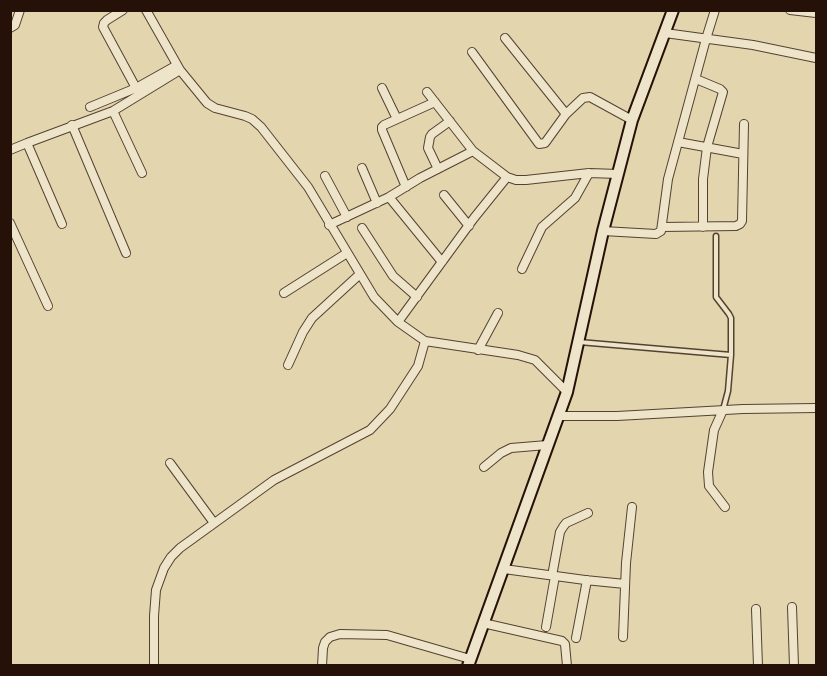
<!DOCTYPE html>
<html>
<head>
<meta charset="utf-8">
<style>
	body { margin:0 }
	#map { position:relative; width:827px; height:676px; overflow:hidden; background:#e3d5ae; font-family:"IM FELL Great Primer",serif }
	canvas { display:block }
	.frame { position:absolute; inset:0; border:12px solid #251107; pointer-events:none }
</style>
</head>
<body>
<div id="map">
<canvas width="827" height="676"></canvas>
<div class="frame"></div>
</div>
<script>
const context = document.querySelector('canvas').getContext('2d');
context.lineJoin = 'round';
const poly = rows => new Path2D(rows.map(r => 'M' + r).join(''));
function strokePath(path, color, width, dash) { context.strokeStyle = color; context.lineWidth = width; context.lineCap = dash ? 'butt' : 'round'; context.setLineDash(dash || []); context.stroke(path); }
const service = poly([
	[716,236,716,297,729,314,731,318,731,355,728,391,723,410],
	[579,342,731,355]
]);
const minor = poly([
	[123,10,107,20,104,23,103,27,136,88],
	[146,10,180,70,207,103,215,108,245,116,252,119,261,127,308,187,374,297,398,322,425,341,518,355,535,360,567,392],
	[790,10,816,13],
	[10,28,15,25,20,10],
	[665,33,753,45,816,58],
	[505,38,566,114],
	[472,52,539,144,545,143,566,114,583,98,590,97,632,120],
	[696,79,720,89,723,92,707,147,703,179,703,227],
	[382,88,397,119],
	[427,92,473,151,507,177],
	[90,107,136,88,177,65],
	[113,111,142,173],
	[72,125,126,253],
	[678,142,743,154],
	[27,143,62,224],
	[10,150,27,143,113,111,180,70],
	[362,168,377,203],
	[438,169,428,148,430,137,432,134,450,121],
	[325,176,347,217],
	[406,187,382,130,382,127,384,125,435,102],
	[444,195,469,226],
	[389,197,442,262],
	[10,223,48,306],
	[329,225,389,197,420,178,473,151],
	[662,227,736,226,740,224,742,221,744,124],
	[362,228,393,276,417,297],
	[603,231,656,234,661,231,668,179,706,39,715,10],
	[522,269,542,227,575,198,589,173],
	[284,293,347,253],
	[398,322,474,218,507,177,516,180,526,180,589,173,618,174],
	[478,350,498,313],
	[288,365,303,332,312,318,360,274],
	[723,410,714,430,708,472,709,486,725,507],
	[560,416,617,416,743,409,816,408],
	[170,463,214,523],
	[484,467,501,453,511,448,547,445],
	[504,569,585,580,625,584],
	[552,576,560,532,563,527,566,523,588,513],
	[792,607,794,666],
	[756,609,758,666],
	[483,623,562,641,565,644,567,666],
	[546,627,555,576],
	[623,637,626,563,632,507],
	[576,638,587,580],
	[154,666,154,616,156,590,164,568,171,557,180,548,274,480,370,430,390,409,418,366,425,341],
	[322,666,323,648,325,642,330,637,340,634,387,635,470,659]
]);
const secondary = poly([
	[468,666,567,392,603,231,632,120,673,10]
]);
strokePath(service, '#544231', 7);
strokePath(minor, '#544231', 10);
strokePath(secondary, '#251107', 14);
strokePath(service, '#ede4ca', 4);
strokePath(minor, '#ede4ca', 8);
strokePath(secondary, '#ede4ca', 10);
</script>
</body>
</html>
